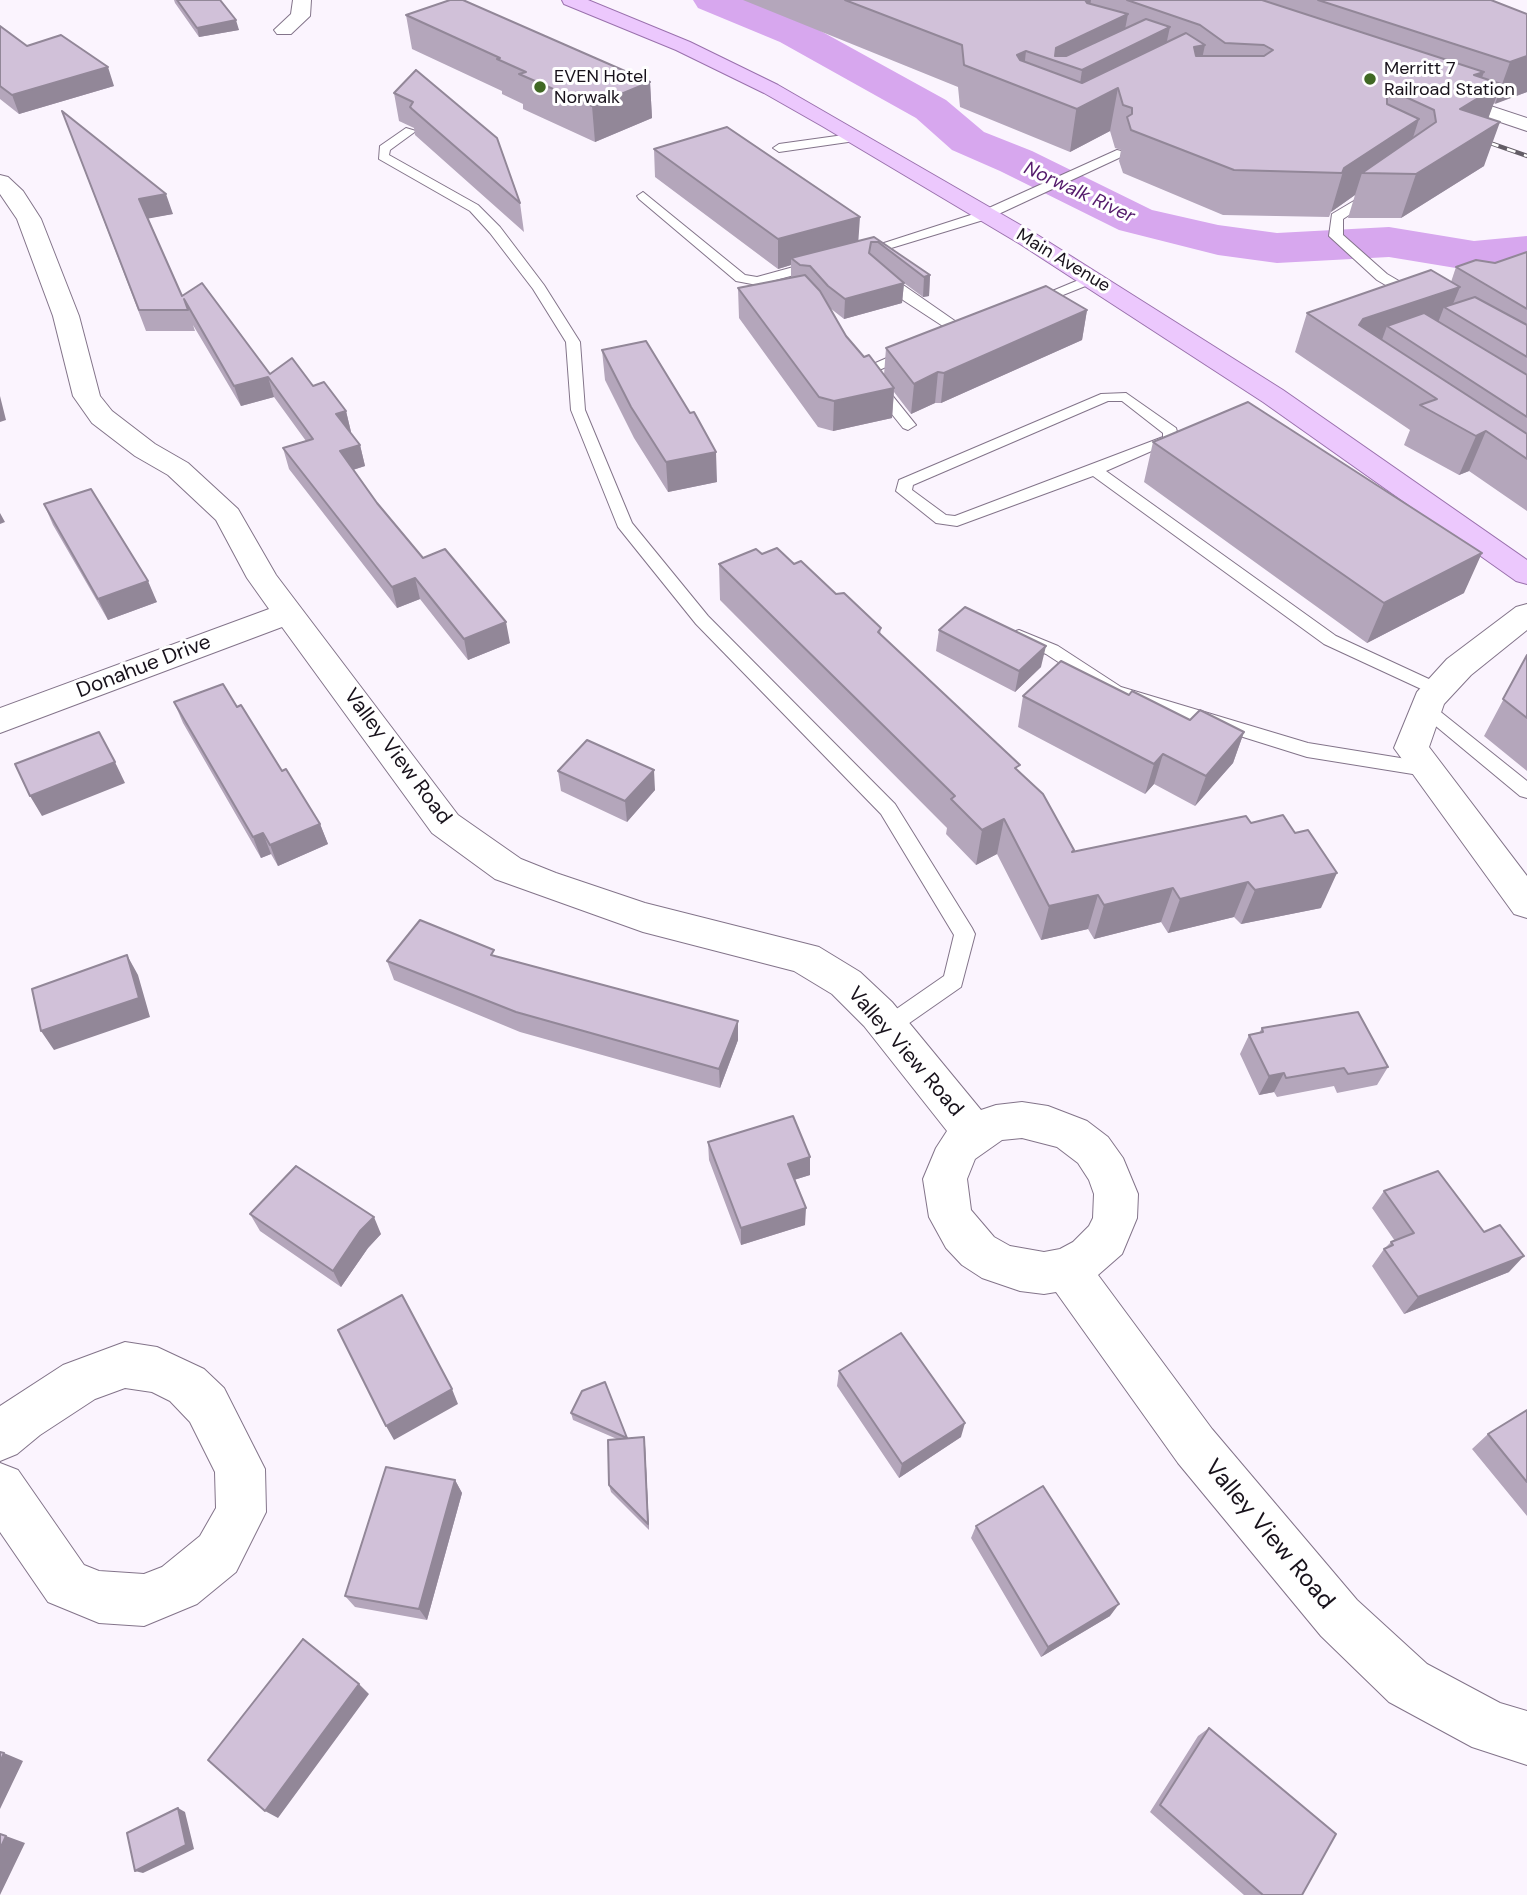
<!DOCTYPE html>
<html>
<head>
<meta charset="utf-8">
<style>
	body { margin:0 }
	canvas { display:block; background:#fbf4fe }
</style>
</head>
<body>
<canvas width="1527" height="1895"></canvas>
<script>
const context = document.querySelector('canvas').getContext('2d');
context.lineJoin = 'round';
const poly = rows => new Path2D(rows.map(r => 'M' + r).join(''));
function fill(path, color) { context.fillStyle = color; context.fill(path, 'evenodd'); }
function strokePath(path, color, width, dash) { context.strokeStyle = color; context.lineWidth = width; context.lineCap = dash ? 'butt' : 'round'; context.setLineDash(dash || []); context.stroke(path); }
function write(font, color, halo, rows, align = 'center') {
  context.font = font + ' "DM Sans",sans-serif'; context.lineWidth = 6; context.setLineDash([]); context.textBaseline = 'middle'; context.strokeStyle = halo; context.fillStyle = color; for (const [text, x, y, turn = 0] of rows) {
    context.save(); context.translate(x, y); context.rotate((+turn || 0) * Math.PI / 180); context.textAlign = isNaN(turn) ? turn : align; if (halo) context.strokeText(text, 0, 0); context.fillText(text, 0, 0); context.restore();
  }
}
fill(poly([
	[693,0,746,0,808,24,946,100,984,132,1032,151,1152,210,1218,225,1277,233,1389,227,1474,241,1527,236,1527,266,1474,271,1389,257,1277,263,1218,255,1119,230,1000,171,952,150,916,118,780,42,698,8,693,0]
]), '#d7a7ee');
const service = poly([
	[406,128,416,131,390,150,389,155,478,205,500,227,544,285,580,342,585,410,632,523,708,616,895,804,972,928,975,934,961,987,895,1033,887,1036,879,1033,876,1027,879,1021,944,976,954,935,881,814,696,624,618,527,571,410,566,342,533,289,490,233,470,211,379,159,380,146,406,128],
	[858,133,864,137,862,140,779,152,773,148,779,144,858,133],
	[1117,150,1121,151,1121,157,990,218,865,256,855,256,853,253,980,212,1117,150],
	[1374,189,1378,190,1378,196,1343,219,1343,235,1387,274,1421,294,1421,300,1411,300,1377,280,1329,236,1332,214,1374,189],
	[643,192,745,275,757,277,819,260,826,264,824,267,757,285,736,281,639,199,637,196,643,192],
	[883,271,965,328,965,334,955,334,903,300,876,275,883,271],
	[1093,274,1100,278,1098,281,1038,305,1033,306,1026,302,1093,274],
	[912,347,919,351,917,354,879,370,883,384,916,425,908,430,903,428,871,388,864,368,912,347],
	[1126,393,1176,428,1179,439,1106,471,1336,636,1444,686,1447,690,1444,694,1432,694,1324,644,1093,476,957,526,936,523,896,491,899,480,1101,394,1126,393],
	[1108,401,1122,401,1163,433,1163,437,955,516,946,515,912,490,913,485,1108,401],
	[1019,630,1058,646,1121,687,1308,743,1425,762,1432,764,1434,769,1432,774,1425,776,1307,757,1109,695,1046,654,1013,640,1010,636,1013,632,1019,630],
	[1426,703,1432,705,1527,781,1527,798,1520,796,1420,713,1417,709,1420,705,1426,703]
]);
const minor = poly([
	[293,0,311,0,310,16,291,34,277,34,274,30,291,14,293,0],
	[0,175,8,177,23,191,41,219,79,316,100,396,112,411,155,444,188,463,238,509,276,575,458,815,521,859,556,873,645,903,819,947,860,972,892,1002,981,1110,996,1105,1022,1102,1048,1106,1087,1121,1108,1137,1123,1158,1138,1194,1137,1218,1122,1254,1098,1275,1212,1429,1357,1600,1427,1664,1500,1703,1527,1711,1527,1765,1472,1747,1389,1702,1321,1636,1178,1463,1056,1292,1044,1294,1020,1291,982,1278,962,1265,946,1248,929,1217,923,1179,936,1148,947,1131,864,1026,832,994,794,971,643,932,495,879,432,833,282,627,0,733,0,708,269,609,247,578,216,520,168,475,135,456,92,423,73,396,53,316,17,219,0,194,0,175],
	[1022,1138,1057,1147,1078,1163,1089,1180,1094,1194,1093,1218,1089,1226,1073,1242,1060,1249,1044,1252,1010,1246,994,1237,971,1210,967,1179,975,1159,1002,1140,1022,1138],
	[1527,604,1527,630,1471,675,1444,704,1429,747,1527,876,1527,918,1514,914,1394,748,1417,692,1447,659,1516,607,1527,604],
	[125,1342,157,1347,204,1369,224,1388,265,1469,266,1512,236,1572,197,1604,144,1626,99,1623,48,1602,0,1532,0,1463,18,1470,84,1565,99,1571,144,1574,162,1567,200,1536,216,1508,215,1472,190,1422,170,1401,152,1392,125,1388,95,1399,40,1435,17,1454,0,1461,0,1406,63,1365,125,1342]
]);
const tertiary = poly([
	[1439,89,1527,118,1527,131,1432,99,1429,95,1432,91,1439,89]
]);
const primary = poly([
	[562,0,588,0,690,42,778,85,1036,234,1283,390,1527,560,1527,584,1516,581,1263,402,1020,244,822,126,764,93,676,50,564,4,562,0]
]);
strokePath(service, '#83748a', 2);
strokePath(minor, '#83748a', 2);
strokePath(tertiary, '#83748a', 2);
strokePath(primary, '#9a71ad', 2);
fill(service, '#fff');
fill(minor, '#fff');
fill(tertiary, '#fff');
fill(primary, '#ecc8fd');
const rail = poly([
	[1473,137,1527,156]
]);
strokePath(rail, '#635d66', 4.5);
strokePath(rail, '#fff', 2.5, [9]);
fill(poly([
	[174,0,220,0,239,30,199,37,175,3],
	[743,0,1491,0,1527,14,1527,92,1493,104,1488,118,1484,166,1401,218,1348,218,1355,195,1331,212,1329,217,1223,215,1123,173,1119,161,1121,150,1115,148,1110,131,1070,152,960,107,958,87],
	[406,15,650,82,652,118,595,142,523,109,523,104,502,94,502,91,412,49],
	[0,26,27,46,114,86,19,114,0,99],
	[416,70,520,203,524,232,415,135,414,128,399,121,394,93],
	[62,111,173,214,148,218,182,296,270,374,313,386,346,411,351,432,350,432,360,445,365,466,353,470,377,503,423,558,510,643,468,660,420,599,397,608,289,469,283,448,306,441,274,397,241,406,193,325,195,331,146,331],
	[654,149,859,241,874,237,930,275,929,296,923,297,904,283,902,303,844,319,830,308,846,336,864,357,884,375,886,348,1087,310,1082,340,941,403,935,403,911,414,894,392,892,418,833,431,818,427,739,318,738,288,791,278,791,265,778,269,655,177],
	[1527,252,1527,511,1469,471,1459,475,1404,445,1410,430,1295,352,1307,313,1451,282,1456,267,1495,263],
	[602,350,717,482,668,492,634,438,605,380],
	[1153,442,1464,593,1367,643,1144,482],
	[44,504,157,602,108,620,53,525],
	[762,554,794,564,881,628,880,635,1018,771,1074,850,1074,852,1251,823,1321,908,1241,924,1234,917,1168,933,1161,922,1094,939,1088,929,1041,940,997,854,976,865,946,834,947,828,720,600,719,564],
	[939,630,1041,667,1015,692,936,651],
	[1527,655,1527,771,1484,736],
	[1129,695,1190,720,1244,732,1233,763,1195,806,1154,784,1145,794,1018,727,1023,696],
	[174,702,237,707,320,824,328,844,278,866,271,854,261,858,183,723],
	[558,771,655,790,627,822,561,791],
	[496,956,738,1021,738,1040,720,1088,520,1032,394,980,387,961],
	[1262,1028,1388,1067,1377,1085,1337,1093,1334,1086,1277,1097,1274,1092,1259,1095,1240,1054,1249,1035,1259,1033],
	[708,1142,810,1157,810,1175,794,1180,805,1225,741,1245,709,1160],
	[1384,1191,1509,1272,1404,1314,1372,1266,1384,1249,1391,1242,1395,1241,1372,1208],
	[250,1214,381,1234,368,1248,341,1287,260,1231],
	[839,1371,961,1437,899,1478,837,1386],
	[582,1391,628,1439,645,1445,649,1530,611,1492,609,1485,617,1439,573,1420,571,1413],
	[1527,1410,1527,1516,1472,1449,1488,1434],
	[455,1480,462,1493,427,1620,355,1607,345,1596],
	[976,1526,1110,1616,1041,1657,971,1538],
	[1209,1728,1302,1895,1244,1895,1150,1812,1198,1736]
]), '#b4a6bb');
fill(poly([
	[1083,0,1091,0,1086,33,1128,14,1121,50,1170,27,1161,68,1118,88,1110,131,1070,152,1082,70,1054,60,1056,48],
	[236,20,239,30,199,37,197,28],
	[1205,45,1196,87,1194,47],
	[1026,51,1022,87,1017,55],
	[1527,56,1527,92,1495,104,1510,62],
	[108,67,114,86,19,114,12,95],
	[1484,72,1474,100,1501,84,1485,127,1460,109,1474,75],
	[650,82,652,118,595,142,592,106],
	[1419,119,1405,162,1362,173,1355,195,1331,212,1344,168],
	[1500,122,1484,166,1401,218,1416,174],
	[166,194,173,214,146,219,139,199],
	[860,217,858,246,791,258,791,265,778,269,778,239],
	[930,275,929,296,923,297,924,277],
	[904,283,902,303,844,319,845,299],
	[1460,287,1450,311,1444,307,1436,328,1387,326,1379,348,1359,325,1363,319],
	[1087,310,1082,340,941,403,944,373],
	[938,372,935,403,911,414,914,384],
	[268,377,274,397,241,406,234,386],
	[894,388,892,418,833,431,834,401],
	[0,396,6,420,0,422],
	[346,411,351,432,341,435,336,414],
	[1486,431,1469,471,1459,475,1476,436],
	[360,445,365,466,346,472,340,451],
	[716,452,717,482,668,492,666,462],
	[0,513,5,522,0,524],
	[1482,553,1464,593,1367,643,1384,603],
	[415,578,420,599,397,608,392,587],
	[148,581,157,602,108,620,98,599],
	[506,622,510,643,468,660,464,639],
	[1046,646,1041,667,1015,692,1019,671],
	[1244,732,1233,763,1195,806,1206,776],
	[1163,754,1154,784,1145,794,1154,764],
	[115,762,125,783,42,816,30,796],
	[654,770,655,790,627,822,625,801],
	[1004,819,997,854,976,865,982,830],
	[320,824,328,844,278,866,270,845],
	[263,833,271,854,261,858,253,837],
	[1337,873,1321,908,1241,924,1255,890],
	[1248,882,1234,917,1168,933,1180,899],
	[1173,888,1161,922,1094,939,1104,905],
	[1098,895,1088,929,1041,940,1049,906],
	[127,955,138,975,150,1017,54,1050,41,1031],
	[738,1021,738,1040,720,1088,719,1069],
	[1284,1073,1274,1092,1259,1095,1269,1076],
	[810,1157,810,1175,787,1182,788,1164],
	[806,1208,805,1225,741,1245,741,1228],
	[374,1217,381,1234,368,1248,341,1287,333,1271,360,1231],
	[1524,1256,1509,1272,1404,1314,1418,1297],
	[452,1389,458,1404,394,1440,386,1426],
	[965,1423,961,1437,899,1478,902,1464],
	[644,1437,645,1445,649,1530,648,1524],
	[455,1480,462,1493,427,1620,419,1609],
	[1119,1604,1110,1616,1041,1657,1048,1647],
	[359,1684,369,1694,278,1818,265,1811],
	[4,1753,23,1761,0,1809,0,1762],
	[178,1808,185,1812,194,1849,143,1873,135,1871],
	[6,1836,25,1843,0,1895,0,1849]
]), '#928798');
const building = poly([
	[177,0,220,0,236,20,197,28,177,0],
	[450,0,463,0,650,82,592,106,519,74,526,72,497,59,500,58,406,15,450,0],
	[845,0,1085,0,1087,3,1128,14,1056,48,1055,56,1066,56,1146,19,1170,27,1082,70,1026,51,1017,55,1020,60,1082,83,1186,33,1205,45,1194,47,1196,56,1264,56,1273,50,1264,45,1225,43,1200,25,1127,0,1262,0,1484,72,1474,75,1501,84,1460,109,1500,122,1416,174,1362,173,1436,122,1434,110,1397,93,1387,94,1387,104,1419,119,1344,168,1342,173,1234,170,1131,130,1127,117,1132,114,1132,108,1123,105,1118,88,1077,109,964,65,962,45,845,0],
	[1318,0,1491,0,1527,14,1527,56,1510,62,1318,0],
	[0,26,27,46,61,35,108,67,12,95,0,86,0,26],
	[416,70,497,138,520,203,412,109,410,107,413,102,394,93,416,70],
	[62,111,166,194,139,199,182,296,202,283,270,374,292,358,313,386,324,382,346,411,336,414,360,445,340,451,377,503,423,558,445,549,506,622,464,639,415,578,392,587,283,448,313,439,268,377,234,386,184,299,188,310,139,310,62,111],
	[727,127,860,217,778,239,654,149,727,127],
	[874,237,930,275,924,277,878,242,871,242,869,253,904,283,845,299,828,286,810,266,800,265,791,258,874,237],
	[1527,252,1527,309,1456,267,1476,260,1495,263,1527,252],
	[1431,270,1460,287,1363,319,1359,325,1527,434,1527,459,1486,431,1476,436,1420,405,1437,399,1307,313,1431,270],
	[805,275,820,291,846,336,864,357,869,355,894,388,834,401,819,397,738,288,805,275],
	[1046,286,1087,310,944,373,938,372,914,384,886,348,1046,286],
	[1475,297,1527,325,1527,357,1444,307,1475,297],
	[1424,313,1527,375,1527,417,1387,326,1424,313],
	[646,341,690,413,694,412,716,452,666,462,631,407,602,350,646,341],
	[1248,402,1482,553,1384,603,1153,442,1248,402],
	[91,489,148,581,98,599,44,504,91,489],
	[777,548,794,564,801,561,836,594,844,593,881,628,878,632,1020,765,1015,768,1043,794,1074,850,1072,852,1246,816,1251,823,1283,815,1295,833,1308,830,1337,873,1255,890,1248,882,1180,899,1173,888,1104,905,1098,895,1049,906,1004,819,982,830,951,799,955,796,719,564,756,549,762,554,777,548],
	[965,607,1046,646,1019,671,939,630,965,607],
	[1527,655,1527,718,1503,699,1527,655],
	[1061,661,1129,695,1132,691,1190,720,1200,710,1244,732,1206,776,1163,754,1154,764,1023,696,1061,661],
	[223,684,237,707,241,705,282,771,286,769,320,824,270,845,263,833,253,837,174,702,223,684],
	[99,732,115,762,30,796,15,764,99,732],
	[587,740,654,770,625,801,558,771,587,740],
	[420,920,494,950,491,955,738,1021,719,1069,516,1012,387,961,420,920],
	[127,955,139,998,41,1031,32,989,127,955],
	[1358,1012,1388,1067,1348,1074,1344,1068,1286,1078,1284,1073,1269,1076,1249,1035,1263,1032,1262,1028,1358,1012],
	[793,1116,810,1157,788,1164,806,1208,741,1228,708,1142,793,1116],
	[296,1166,374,1217,360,1231,333,1271,250,1214,296,1166],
	[1438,1171,1484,1232,1500,1225,1524,1256,1418,1297,1384,1249,1393,1245,1391,1242,1414,1233,1384,1191,1438,1171],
	[402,1295,452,1389,386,1426,338,1330,402,1295],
	[901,1333,965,1423,902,1464,839,1371,901,1333],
	[605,1382,627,1438,571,1413,582,1391,605,1382],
	[1527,1410,1527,1482,1488,1434,1527,1410],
	[644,1437,648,1524,609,1485,608,1440,644,1437],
	[386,1467,455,1480,419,1609,345,1596,386,1467],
	[1043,1486,1119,1604,1048,1647,976,1526,1043,1486],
	[303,1639,359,1684,265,1811,208,1760,303,1639],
	[1209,1728,1336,1834,1302,1895,1263,1895,1160,1805,1209,1728],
	[0,1752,4,1753,0,1762,0,1752],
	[178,1808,186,1845,135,1871,127,1833,178,1808],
	[0,1834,6,1836,0,1849,0,1834]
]);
fill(building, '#d1c1d9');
strokePath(building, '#928798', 2);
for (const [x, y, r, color] of [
	[1370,79,7,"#406824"],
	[540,87,7,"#406824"]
]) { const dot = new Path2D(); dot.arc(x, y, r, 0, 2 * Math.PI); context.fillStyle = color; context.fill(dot); strokePath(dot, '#fff', 2.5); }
write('18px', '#18121b', '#fff', [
	["Merritt 7",1384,69],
	["Railroad Station",1384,90],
	["EVEN Hotel",554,77],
	["Norwalk",554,98]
], 'left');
write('18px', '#18121b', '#fff', [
	["Main Avenue",1063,261,31]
]);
write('italic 19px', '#541a6b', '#fff', [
	["Norwalk River",1079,193,25]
]);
write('21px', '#18121b', '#fff', [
	["Donahue Drive",144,667,-21],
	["Valley View Road",397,757,53],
	["Valley View Road",905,1052,49]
]);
write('24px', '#18121b', '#fff', [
	["Valley View Road",1269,1535,50]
]);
</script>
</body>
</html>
